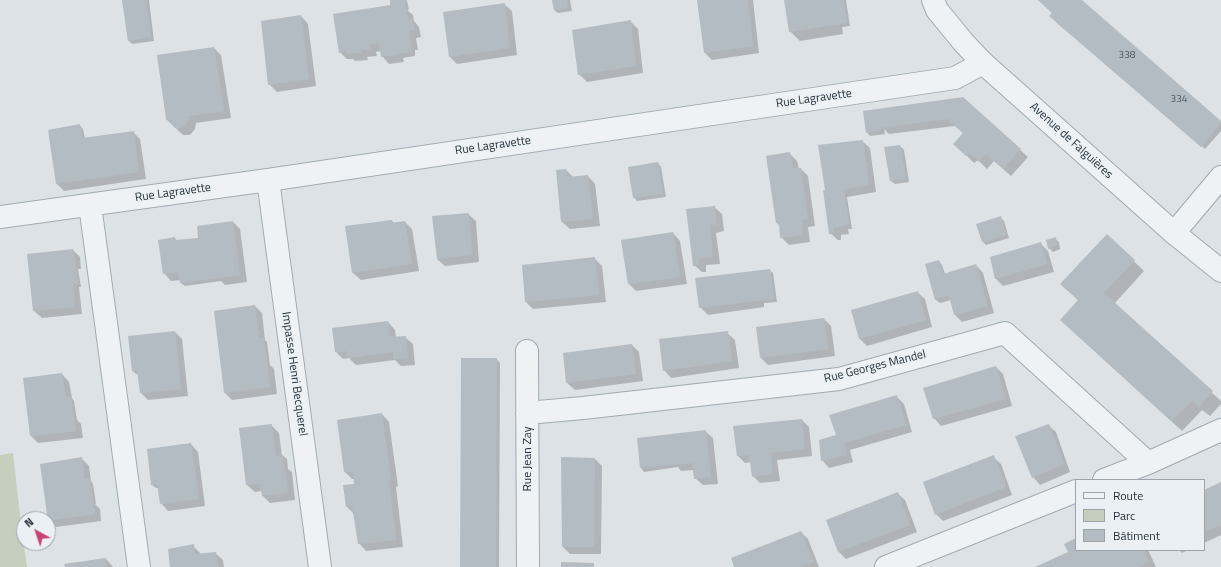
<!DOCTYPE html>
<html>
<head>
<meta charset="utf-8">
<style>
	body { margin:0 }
	#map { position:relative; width:1221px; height:567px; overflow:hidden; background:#dce2e6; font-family:"Titillium Web",sans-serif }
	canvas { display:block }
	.legend { position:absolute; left:1075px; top:479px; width:130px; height:72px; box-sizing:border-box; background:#ebf0f4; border:1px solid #9ca4aa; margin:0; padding:5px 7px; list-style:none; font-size:12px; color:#26323b }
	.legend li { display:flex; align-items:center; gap:8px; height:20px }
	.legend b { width:20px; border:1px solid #9ca4aa }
	.north { position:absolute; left:16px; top:511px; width:40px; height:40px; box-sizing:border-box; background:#ebf0f4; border:1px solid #9ca4aa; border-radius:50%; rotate:320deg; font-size:11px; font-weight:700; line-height:16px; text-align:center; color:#26323b }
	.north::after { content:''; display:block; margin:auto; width:14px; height:18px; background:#c94372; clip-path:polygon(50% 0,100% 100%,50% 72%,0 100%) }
</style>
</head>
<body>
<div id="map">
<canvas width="1221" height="567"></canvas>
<ul class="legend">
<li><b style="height:5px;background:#eef2f4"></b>Route</li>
<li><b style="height:11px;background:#c5cfbd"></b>Parc</li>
<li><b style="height:11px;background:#b3bcc2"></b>Bâtiment</li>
</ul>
<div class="north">N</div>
</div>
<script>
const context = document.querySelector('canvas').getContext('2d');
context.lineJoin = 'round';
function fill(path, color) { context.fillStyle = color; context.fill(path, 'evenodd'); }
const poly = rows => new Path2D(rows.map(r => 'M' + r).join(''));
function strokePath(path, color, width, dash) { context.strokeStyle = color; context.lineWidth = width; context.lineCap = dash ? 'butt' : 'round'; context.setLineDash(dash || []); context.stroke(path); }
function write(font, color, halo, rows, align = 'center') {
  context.font = font + ' "Titillium Web",sans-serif'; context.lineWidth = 3.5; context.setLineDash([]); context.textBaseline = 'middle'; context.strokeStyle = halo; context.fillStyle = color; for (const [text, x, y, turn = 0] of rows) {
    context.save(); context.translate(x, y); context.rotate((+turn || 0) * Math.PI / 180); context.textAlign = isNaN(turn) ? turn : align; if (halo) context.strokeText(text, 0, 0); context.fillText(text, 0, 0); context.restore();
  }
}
fill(poly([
	[13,453,21,525,27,567,0,567,0,455]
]), '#c5cfbd');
fill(poly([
	[123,0,149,0,154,41,132,44,128,40],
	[391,0,406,0,407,1,409,10,407,10,413,15,414,21,419,27,421,37,416,38,418,50,415,50,415,56,403,58,404,62,389,64,382,56,381,51,376,52,377,56,367,57,368,60,355,61,353,59,347,59,340,52,390,6],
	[406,6,406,8,394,11],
	[553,0,570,0,572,11,558,13,554,10],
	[698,0,753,0,759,53,712,60,705,53],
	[785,0,846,0,850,26,842,27,843,34,800,41,790,31],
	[1038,0,1080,0,1221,122,1221,131,1205,149,1057,23,1053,13],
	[504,4,512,11,517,55,457,64,450,57],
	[301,16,308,24,316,86,277,92,269,84],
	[630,21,638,29,643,73,587,82,579,74],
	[214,48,221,55,231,118,196,123,195,129,191,134,189,135,183,135,166,119],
	[963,98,1028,157,1011,176,994,161,987,169,978,160,974,163,962,151,964,134,955,126,889,134,884,129,885,134,870,136,867,132],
	[79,125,83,129,85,139,133,132,140,139,146,179,64,191,57,184,49,130],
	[862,141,870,148,876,192,847,197,852,229,848,229,849,234,841,235,841,240,838,240,830,233,826,191],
	[900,146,904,150,909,182,895,184,891,181],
	[790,154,797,161,799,169,801,169,808,176,815,226,808,227,810,242,789,245,781,237,780,226,777,223,768,157],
	[658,163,661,167,666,197,637,201,634,197],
	[566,170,573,177,588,176,595,184,600,226,570,229,562,222],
	[714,207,722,214,724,231,716,233,720,264,706,265,706,272,702,272,694,265],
	[468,214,476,221,479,262,445,266,437,259],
	[1000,217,1004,221,1009,238,986,245,983,242],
	[392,221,394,223,405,222,412,229,419,271,361,280,353,273],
	[233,222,240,229,247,282,225,285,221,281,185,286,181,283,181,280,171,281,164,273,175,238,177,241,200,238],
	[673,233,680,241,687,284,636,291,629,284],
	[1107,235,1144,271,1114,304,1221,401,1221,404,1210,416,1202,410,1182,431,1072,330,1079,301,1072,294],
	[1055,239,1059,242,1060,249,1053,252,1049,248],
	[1040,243,1048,251,1054,272,1003,286,996,279,991,258],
	[73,250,80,257,81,269,78,269,81,287,79,287,82,314,42,318,34,311,28,255],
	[594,258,602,266,606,302,533,309,526,302,523,266],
	[939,261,942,265,945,274,976,265,983,273,994,313,962,322,955,315,951,300,940,303,936,300,927,264],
	[769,270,773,273,777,302,764,303,764,307,708,315,700,307],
	[917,292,925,299,932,327,867,346,859,338],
	[255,306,262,313,265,340,267,342,270,365,274,369,277,394,232,400,225,393],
	[824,319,831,326,835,356,768,365,761,358],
	[388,322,395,330,396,338,405,337,413,344,415,365,401,366,395,360,356,365,349,358,343,359,336,352],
	[175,332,182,339,188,396,148,400,141,393,139,374,136,374,133,371],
	[727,333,735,340,739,368,671,378,664,370],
	[632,345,639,352,643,381,575,390,567,383],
	[496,359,500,363,499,567,461,567],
	[996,367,1003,374,1012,406,941,426,934,418],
	[62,374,69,382,72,398,74,401,77,420,81,424,83,438,38,443,31,436],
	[896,396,904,404,912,432,850,450,853,462,829,468,822,460,837,435],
	[382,414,389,422,398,486,396,487,403,547,366,551,359,543,354,514,347,507,355,484,355,479,352,479,345,472,338,420],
	[802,420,809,427,812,456,777,460,780,481,760,483,753,476,751,462,745,463,738,456],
	[271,425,279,433,282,456,283,456,287,459,288,469,292,472,295,500,270,503,263,496,262,491,255,492,247,485],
	[1048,425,1056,432,1070,472,1040,485,1033,477],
	[705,431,713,438,718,484,703,485,695,478,694,470,681,471,678,467,644,472,641,468,638,439],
	[191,444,198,452,205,506,168,511,161,503,158,488,156,488,152,485],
	[993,457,1001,464,1012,495,943,521,936,514],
	[81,458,89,466,91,481,93,484,96,504,95,504,100,509,101,521,56,527,49,520],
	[595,459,602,466,601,554,570,554,563,547],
	[1221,483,1221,535,1204,543,1204,491],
	[897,493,905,500,917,532,846,559,839,552,828,520],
	[801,532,808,539,819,567,735,567],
	[1076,539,1076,550,1148,550,1156,567,1037,567,1069,552],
	[193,546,201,554,215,553,223,560,224,567,171,567],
	[1179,550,1188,550,1182,553],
	[106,559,113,567,66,567]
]), '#0003');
fill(poly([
	[122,0,146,0,151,37,128,41],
	[390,0,405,0,408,20,412,19,415,30,409,31,412,52,381,57,379,43,370,45,370,49,361,50,361,53,347,54,346,51,339,53,333,14,390,5],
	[552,0,567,0,568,8,554,10],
	[697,0,748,0,753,46,704,53],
	[784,0,844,0,847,23,789,32],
	[1038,0,1082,0,1221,121,1221,123,1201,147,1049,16,1052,13],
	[505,3,510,48,449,57,443,12],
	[301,15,309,79,268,85,261,21],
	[631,20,636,66,578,75,572,30],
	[214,47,224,111,189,116,188,122,184,126,181,128,175,128,173,126,169,119,166,119,157,55],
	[963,97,1021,149,1003,169,986,154,979,162,970,153,966,156,953,144,963,133,947,119,881,128,882,130,866,133,863,111],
	[80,124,82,138,134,131,139,172,56,184,48,130],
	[863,140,869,185,844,189,849,225,834,228,834,233,829,234,823,190,825,190,818,145],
	[900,145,906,179,890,181,884,147],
	[790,152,793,168,801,168,808,219,802,220,803,235,780,238,779,223,776,223,766,156],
	[658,162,663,194,633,198,628,167],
	[566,169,567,177,588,175,593,219,561,222,556,170],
	[715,206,717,224,710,225,713,257,699,259,699,265,693,266,686,209],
	[469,213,472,255,437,259,432,216],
	[1001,216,1006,235,982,242,976,224],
	[392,220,392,223,405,221,412,264,352,273,345,226],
	[233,221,240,275,180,283,178,272,163,274,158,240,175,237,175,240,198,238,197,226],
	[673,232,680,277,628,284,621,240],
	[1107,234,1135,260,1104,293,1213,391,1199,407,1192,401,1171,421,1060,320,1078,300,1060,284],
	[1056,237,1057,246,1048,249,1046,240],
	[1041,242,1047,264,995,279,990,257],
	[73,249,78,283,73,285,75,307,33,311,27,254],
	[595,257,599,295,525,302,522,265],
	[939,260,943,274,976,264,988,306,954,315,949,296,935,300,925,264],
	[770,269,774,299,699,308,695,278],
	[918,291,926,320,859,339,851,310],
	[255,305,259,338,264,337,270,387,224,393,214,311],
	[824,318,828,349,760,358,756,327],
	[388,321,390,337,406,336,408,358,393,359,393,352,348,358,347,351,335,352,332,328],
	[175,331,181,389,140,393,137,371,132,371,128,336],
	[728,331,732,361,663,371,659,339],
	[632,344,636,374,566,383,563,353],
	[461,358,497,358,496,567,460,567],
	[996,366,1006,399,933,419,923,388],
	[62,373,66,397,71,396,76,431,30,436,23,378],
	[897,395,906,425,844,443,847,455,821,461,819,440,836,435,829,415],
	[382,413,391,479,389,480,396,540,358,544,352,506,346,507,343,485,354,484,353,472,344,472,337,420],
	[802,419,805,449,771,453,773,474,752,477,749,455,737,456,733,426],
	[272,424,276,456,283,455,288,493,262,496,260,484,246,485,239,428],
	[1049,424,1064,464,1032,478,1015,436],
	[706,430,711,477,694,479,692,463,640,468,637,438],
	[191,443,199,499,160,504,157,484,151,485,147,449],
	[994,455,1006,487,935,515,923,482],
	[82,457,84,479,90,479,95,514,48,521,40,464],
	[561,457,595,458,594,547,562,547],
	[1221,482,1221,525,1204,532,1204,490],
	[898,492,910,525,838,552,826,520],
	[801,531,814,562,800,567,734,567,731,558],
	[1076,538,1076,550,1144,550,1149,562,1138,567,1035,567,1068,552,1064,544],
	[194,544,195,554,216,552,218,567,170,567,168,549],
	[106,558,107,567,65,567,64,564],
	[561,562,594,563,594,567,561,567]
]), '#b3bcc2');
const minor = poly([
	[268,180,320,567],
	[90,205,139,567],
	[0,217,268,180,955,78,983,63],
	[1174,233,1221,177],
	[527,351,528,567],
	[527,413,583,408,839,379,1005,333,1148,463],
	[1104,480,1148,463,1221,430],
	[886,567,1076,491]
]);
const tertiary = poly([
	[933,0,937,10,964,43,983,63,1174,233,1221,271]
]);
strokePath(minor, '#a2aaaf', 24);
strokePath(tertiary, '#a2aaaf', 24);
strokePath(minor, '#eef2f4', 22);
strokePath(tertiary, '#eef2f4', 22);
write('10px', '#49545d', null, [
	["338",1127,56],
	["334",1179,100]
]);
write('12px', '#26323b', '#ebf0f4', [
	["Rue Lagravette",814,99,-8],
	["Avenue de Falguières",1071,141,42],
	["Rue Lagravette",493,146,-8],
	["Rue Lagravette",173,193,-8],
	["Rue Georges Mandel",875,367,-14],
	["Impasse Henri Becquerel",294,374,82],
	["Rue Jean Zay",528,459,-90]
]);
</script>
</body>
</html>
